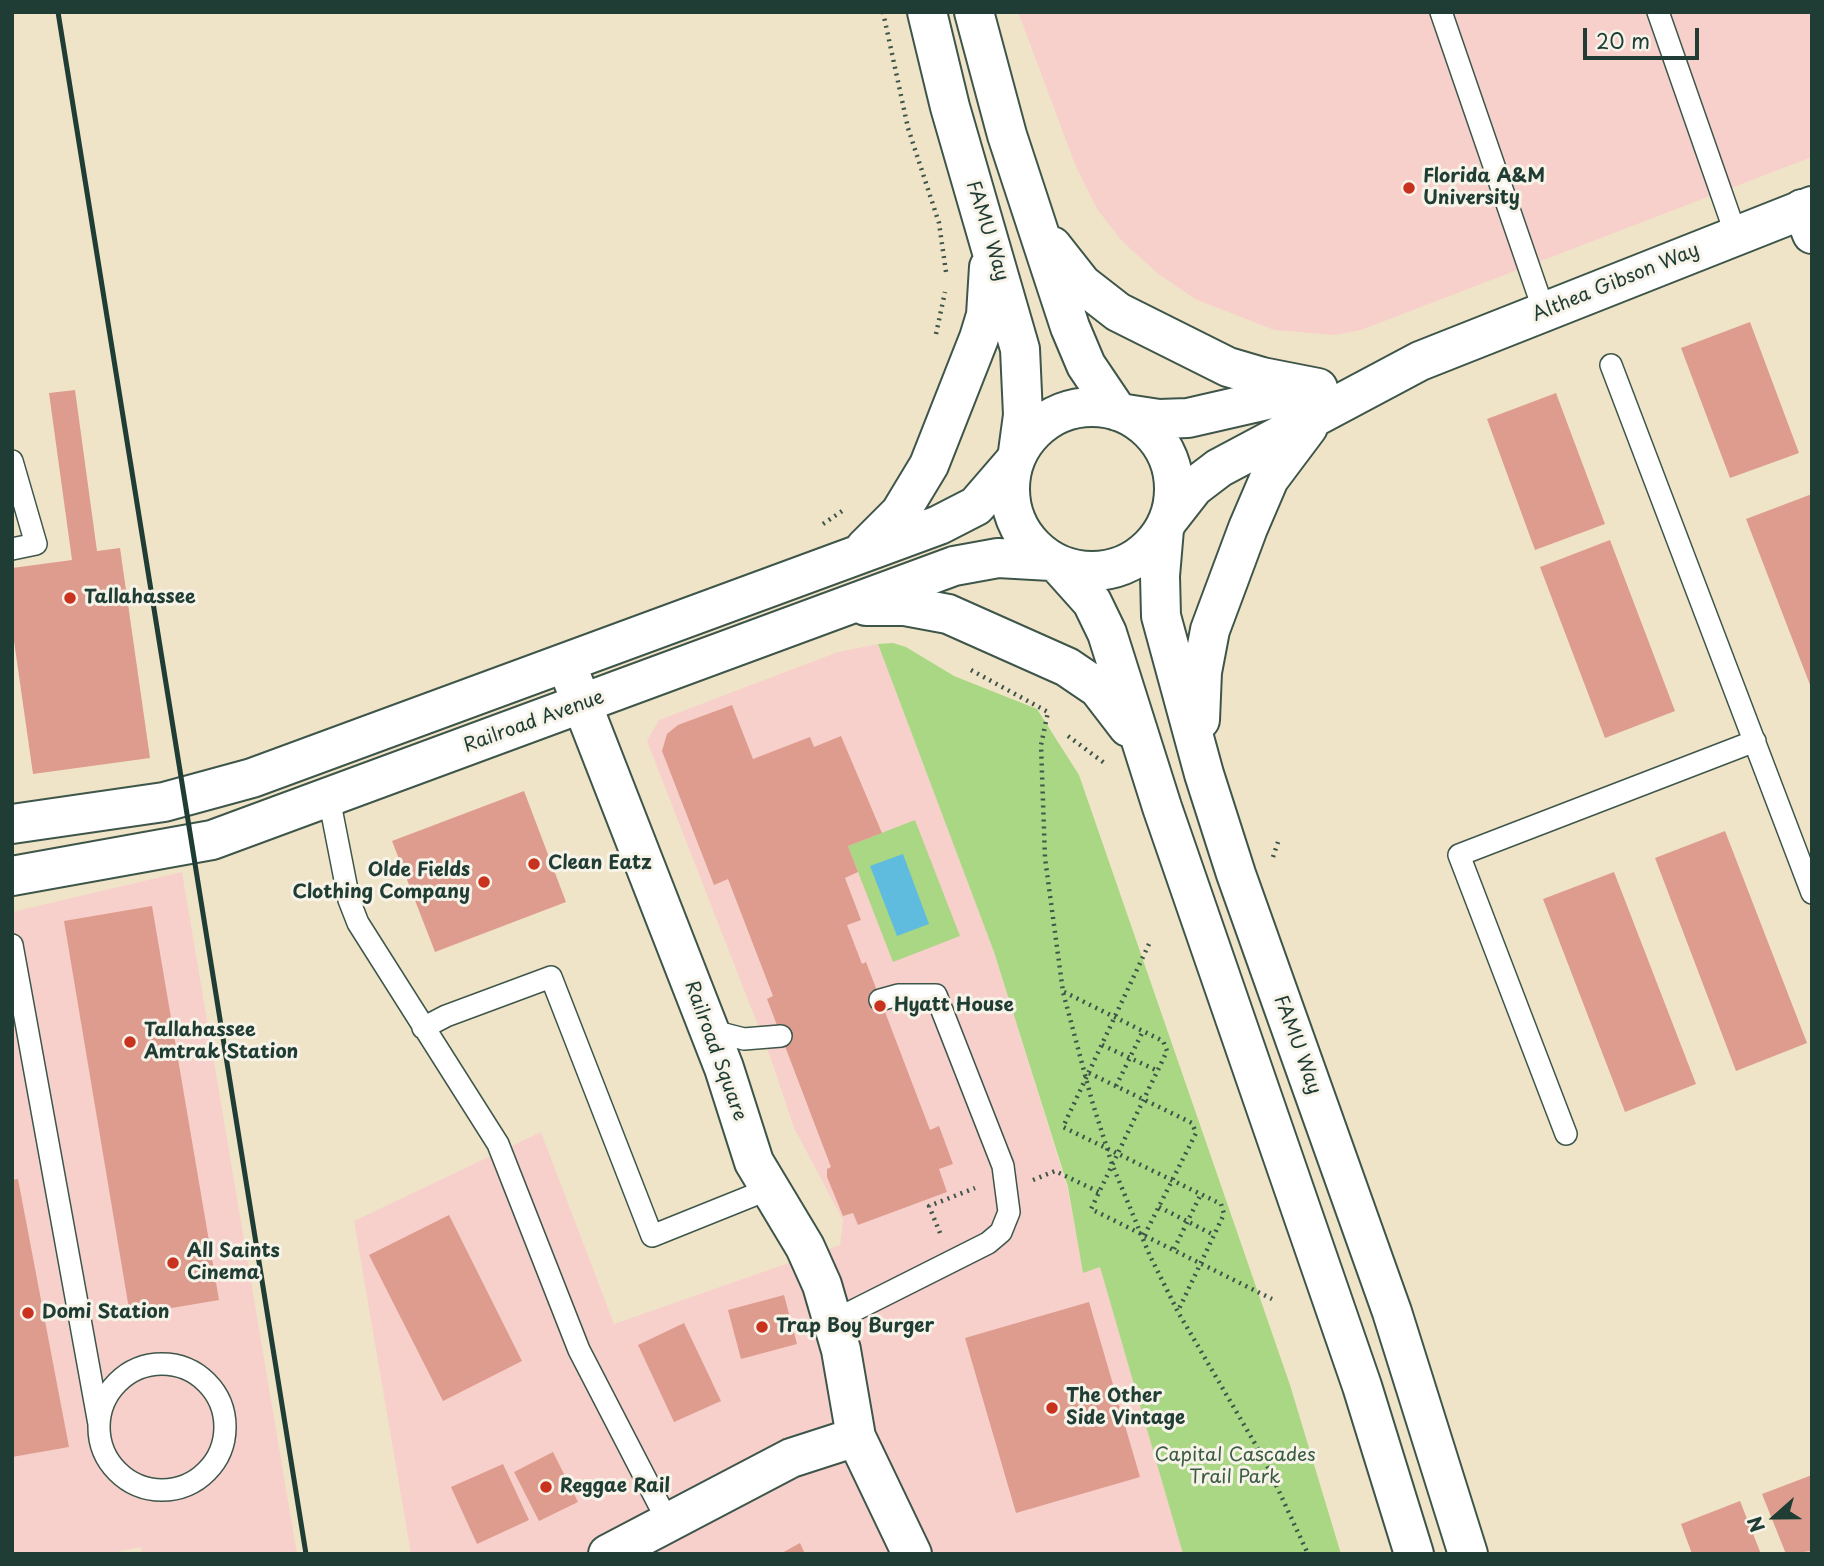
<!DOCTYPE html>
<html>
<head>
<meta charset="utf-8">
<style>
	body { margin:0 }
	#map { position:relative; width:1824px; height:1566px; overflow:hidden; background:#f0e4c8; font-family:"Playpen Sans",sans-serif }
	canvas { display:block }
	.frame { position:absolute; inset:0; border:14px solid #1f3d34; pointer-events:none }
	.north { position:absolute; left:1740px; top:1482px; width:70px; height:70px; -webkit-text-stroke:5px #f7f3e8; paint-order:stroke; rotate:249deg; font-size:19px; font-weight:700; line-height:28px; text-align:center; color:#1f3d34 }
	.north::after { content:''; display:block; margin:auto; width:24px; height:32px; background:#1f3d34; clip-path:polygon(50% 0,100% 100%,50% 72%,0 100%) }
	.scale { position:absolute; left:1583px; top:28px; width:116px; height:32px; box-sizing:border-box; border:4px solid #1f3d34; border-top:0; padding-left:9px; font-size:21px; line-height:24px; white-space:nowrap; color:#1f3d34; -webkit-text-stroke:5px #f7f3e8; paint-order:stroke }
</style>
</head>
<body>
<div id="map">
<canvas width="1824" height="1566"></canvas>
<div class="frame"></div>
<div class="north">N</div>
<div class="scale">20 m</div>
</div>
<script>
const context = document.querySelector('canvas').getContext('2d');
context.lineJoin = 'round';
function fill(path, color) { context.fillStyle = color; context.fill(path, 'evenodd'); }
const poly = rows => new Path2D(rows.map(r => 'M' + r).join(''));
function strokePath(path, color, width, dash) { context.strokeStyle = color; context.lineWidth = width; context.lineCap = dash ? 'butt' : 'round'; context.setLineDash(dash || []); context.stroke(path); }
function write(font, color, halo, rows, align = 'center') {
  context.font = font + ' "Playpen Sans",sans-serif'; context.lineWidth = 6; context.setLineDash([]); context.textBaseline = 'middle'; context.strokeStyle = halo; context.fillStyle = color; for (const [text, x, y, turn = 0] of rows) {
    context.save(); context.translate(x, y); context.rotate((+turn || 0) * Math.PI / 180); context.textAlign = isNaN(turn) ? turn : align; if (halo) context.strokeText(text, 0, 0); context.fillText(text, 0, 0); context.restore();
  }
}
fill(poly([
	[1018,12,1812,12,1812,157,1361,330,1335,335,1274,330,1195,299,1157,273,1121,240,1097,209,1076,167],
	[878,644,994,952,1068,1190,1083,1272,1100,1266,1183,1554,411,1554,354,1221,541,1132,614,1324,840,1245,843,1220,794,1128,771,1059,647,741,659,720,838,652],
	[182,872,297,1554,142,1554,141,1547,107,1554,12,1554,12,912]
]), '#f7d0cb');
fill(poly([
	[893,643,906,647,954,676,1037,709,1079,775,1290,1385,1341,1554,1183,1554,1100,1267,1083,1273,1068,1187,994,952,878,644],
	[915,820,960,936,893,962,848,846]
]), '#aad784');
fill(poly([
	[903,854,929,924,897,936,870,866]
]), '#60bcde');
fill(poly([
	[1750,322,1799,453,1730,478,1681,348],
	[75,390,97,551,120,548,150,758,33,774,12,627,12,568,72,560,49,393],
	[1556,393,1605,524,1535,550,1487,419],
	[1812,494,1812,690,1746,519],
	[1610,540,1675,711,1605,738,1540,567],
	[732,705,753,759,810,737,814,747,841,736,882,833,848,846,858,872,845,878,861,920,847,925,862,964,866,962,930,1130,939,1126,953,1164,939,1169,947,1192,858,1225,853,1213,843,1216,827,1177,827,1169,831,1167,767,999,773,996,728,879,714,885,662,751,667,734,678,725],
	[524,791,566,902,435,952,392,841],
	[1725,831,1807,1043,1736,1071,1655,858],
	[1614,872,1696,1084,1625,1112,1543,899],
	[152,906,219,1300,130,1315,64,921],
	[18,1179,69,1447,12,1457,12,1180],
	[449,1215,522,1361,443,1401,369,1255],
	[784,1295,797,1344,741,1359,728,1310],
	[1089,1302,1140,1477,1016,1513,965,1338],
	[684,1323,721,1401,674,1422,638,1345],
	[553,1452,578,1502,539,1521,514,1472],
	[503,1464,529,1520,477,1544,451,1487],
	[1812,1475,1812,1551,1786,1554,1762,1494],
	[1740,1501,1761,1554,1692,1554,1681,1524],
	[800,1543,805,1554,780,1554]
]), '#de9c8e');
const lane = poly([
	[1441,12,1544,311],
	[1658,12,1736,235],
	[1611,365,1812,893],
	[12,461,36,544,12,549],
	[329,798,349,900,358,923,498,1144,579,1350,668,1522],
	[12,945,99,1424],
	[423,1028,446,1016,551,977,652,1236,769,1189],
	[709,1030,744,1039,781,1036],
	[1566,1134,1459,855,1755,741],
	[833,1321,988,1243,1001,1232,1009,1212,1003,1166,936,995,898,995,880,1000],
	'99 1427a63 63 0 1 1 126 0a63 63 0 1 1-126 0Z'
]);
const street = poly([
	[1802,209,1812,234],
	[566,663,724,1068,754,1162,805,1247,822,1285,841,1350,856,1437,912,1554],
	[608,1554,791,1458,856,1437]
]);
const secondary = poly([
	[927,12,950,107,1020,349,1023,415,1018,452],
	[974,12,1007,135,1070,327,1086,365,1117,411],
	[1052,246,1082,284,1118,312,1228,367,1262,377,1318,388],
	'1010 489a82 82 0 1 1 164 0a82 82 0 1 1-164 0Z',
	[1126,414,1159,419,1188,418,1306,391],
	[1169,519,1194,487,1219,468,1420,361,1812,206],
	[1164,529,1160,576,1161,616,1204,774,1236,874,1392,1312,1468,1554],
	[865,548,900,513,929,465,979,338,986,315,989,267],
	[1058,564,1092,602,1107,633,1162,807,1362,1386,1414,1554],
	[866,606,905,606,948,614,1067,667,1098,688,1128,727],
	[1200,720,1202,672,1210,630,1248,528,1269,479,1308,427],
	[12,824,164,802,252,778,939,525,976,506,1014,462],
	[12,876,212,840,954,566,998,558,1051,561]
]);
strokePath(lane, '#3e564a', 24);
strokePath(street, '#3e564a', 42);
strokePath(secondary, '#3e564a', 42);
strokePath(poly([
	[883,12,908,128,939,223,946,272],
	[936,334,945,292],
	[823,524,845,509],
	[971,670,1048,712,1041,745,1045,858,1063,992,1092,1101,1112,1164,1150,1256,1178,1312,1264,1459,1308,1554],
	[1068,736,1107,765],
	[1273,857,1278,842],
	[1149,944,1063,1127,1221,1204,1224,1214,1178,1311],
	[1064,992,1163,1041,1167,1051,1091,1209,1272,1299],
	[1102,1045,1158,1071],
	[1089,1073,1192,1123,1196,1133,1144,1236],
	[1116,1086,1143,1031],
	[1033,1180,1055,1171,1099,1192],
	[1159,1207,1214,1235],
	[940,1233,929,1206,975,1188],
	[1174,1249,1201,1194]
]), '#3e564a', 4.5, [2, 5]);
strokePath(lane, '#fff', 21);
strokePath(street, '#fff', 38);
strokePath(secondary, '#fff', 38);
strokePath(poly([
	[58,12,306,1554]
]), '#1f3d34', 5);
for (const [x, y, r, color] of [
	[1409,188,7,"#c8321e"],
	[70,598,7,"#c8321e"],
	[534,864,7,"#c8321e"],
	[484,882,7,"#c8321e"],
	[880,1006,7,"#c8321e"],
	[130,1042,7,"#c8321e"],
	[173,1263,7,"#c8321e"],
	[28,1313,7,"#c8321e"],
	[762,1327,7,"#c8321e"],
	[1052,1408,7,"#c8321e"],
	[546,1487,7,"#c8321e"]
]) { const dot = new Path2D(); dot.arc(x, y, r, 0, 2 * Math.PI); context.fillStyle = color; context.fill(dot); strokePath(dot, '#f7f3e8', 2.5); }
write('bold 19px', '#1f3d34', '#f7f3e8', [
	["Florida A&M",1423,177],
	["University",1423,199],
	["Tallahassee",84,598],
	["Clean Eatz",548,864],
	["Olde Fields",470,871,"right"],
	["Clothing Company",470,893,"right"],
	["Hyatt House",894,1006],
	["Tallahassee",144,1031],
	["Amtrak Station",144,1053],
	["All Saints",187,1252],
	["Cinema",187,1274],
	["Domi Station",42,1313],
	["Trap Boy Burger",776,1327],
	["The Other",1066,1397],
	["Side Vintage",1066,1419],
	["Reggae Rail",560,1487]
], 'left');
write('19px', '#1f3d34', '#f7f3e8', [
	["FAMU Way",987,231,73],
	["Althea Gibson Way",1616,283,-22],
	["Railroad Avenue",534,722,-20],
	["FAMU Way",1297,1045,70],
	["Railroad Square",715,1051,70]
]);
write('19px', '#3b5c44', '#f7f3e8', [
	["Capital Cascades",1235,1456],
	["Trail Park",1235,1478]
]);
</script>
</body>
</html>
